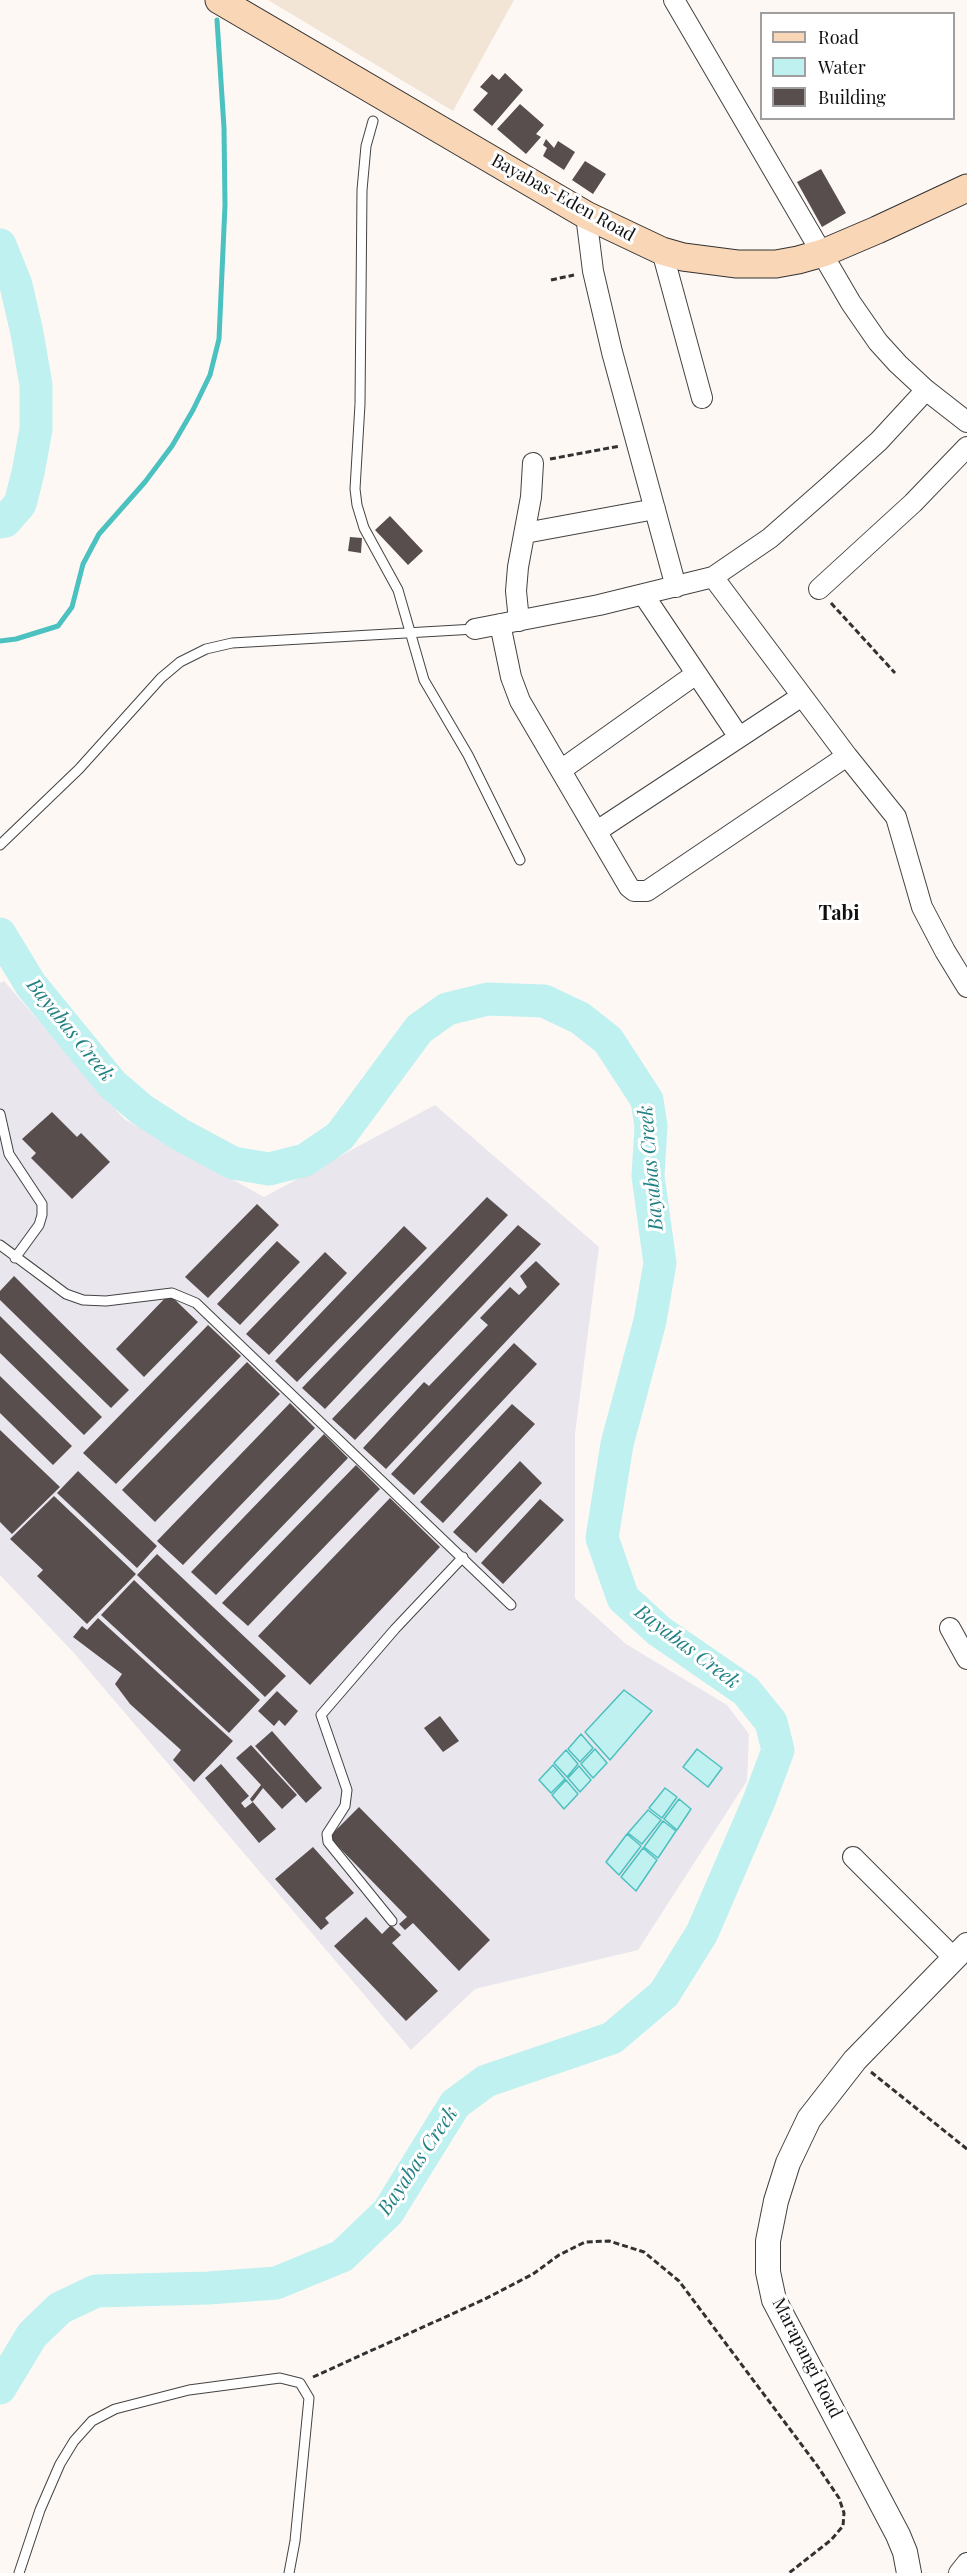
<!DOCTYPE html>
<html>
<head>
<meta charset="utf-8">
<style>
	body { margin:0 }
	#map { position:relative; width:967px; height:2573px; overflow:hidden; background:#fef8f5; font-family:"Playfair Display",serif }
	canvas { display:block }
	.legend { position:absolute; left:760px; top:12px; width:195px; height:108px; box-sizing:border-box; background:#fff; border:2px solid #9f9f9f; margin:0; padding:8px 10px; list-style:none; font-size:18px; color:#101010 }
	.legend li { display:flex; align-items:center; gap:12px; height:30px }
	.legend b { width:30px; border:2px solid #9f9f9f }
</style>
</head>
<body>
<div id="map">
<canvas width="967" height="2573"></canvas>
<ul class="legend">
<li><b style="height:8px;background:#f8d6b6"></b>Road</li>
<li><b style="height:16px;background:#bef1ef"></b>Water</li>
<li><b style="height:16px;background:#584e4e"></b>Building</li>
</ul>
</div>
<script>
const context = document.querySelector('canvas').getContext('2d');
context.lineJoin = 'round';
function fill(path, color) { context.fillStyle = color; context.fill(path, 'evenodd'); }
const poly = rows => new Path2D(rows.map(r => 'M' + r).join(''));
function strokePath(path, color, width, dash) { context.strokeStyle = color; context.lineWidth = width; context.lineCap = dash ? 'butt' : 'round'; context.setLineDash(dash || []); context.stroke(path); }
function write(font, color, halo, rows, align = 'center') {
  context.font = font + ' "Playfair Display",serif'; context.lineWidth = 6; context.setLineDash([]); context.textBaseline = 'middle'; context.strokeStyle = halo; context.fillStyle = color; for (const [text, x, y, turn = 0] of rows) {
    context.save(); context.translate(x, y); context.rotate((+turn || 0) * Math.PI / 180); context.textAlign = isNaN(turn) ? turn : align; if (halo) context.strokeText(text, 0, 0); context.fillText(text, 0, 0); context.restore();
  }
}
fill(poly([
	[4,981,124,1119,264,1197,435,1105,599,1247,575,1434,575,1598,626,1644,727,1705,749,1734,747,1781,638,1950,475,1989,411,2050,74,1653,0,1575,0,983]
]), '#eae6ee');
fill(poly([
	[268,0,514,0,453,111]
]), '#f3e5d6');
const water = poly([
	[624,1690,652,1711,610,1760,585,1732,624,1690],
	[581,1734,593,1748,580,1762,568,1749,581,1734],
	[595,1749,607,1763,593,1778,581,1764,595,1749],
	[697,1749,722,1768,708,1787,683,1767,697,1749],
	[566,1750,578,1764,567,1777,554,1763,566,1750],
	[553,1765,565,1779,551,1793,539,1780,553,1765],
	[579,1766,591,1780,580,1792,568,1778,579,1766],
	[566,1780,578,1794,564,1809,552,1795,566,1780],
	[665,1788,677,1797,662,1818,649,1808,665,1788],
	[679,1799,691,1809,677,1830,664,1819,679,1799],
	[648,1810,661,1820,642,1844,628,1833,648,1810],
	[663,1821,676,1831,658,1858,644,1847,663,1821],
	[627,1834,641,1846,619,1875,606,1862,627,1834],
	[643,1848,657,1860,636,1891,621,1877,643,1848]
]);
fill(water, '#bef1ef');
strokePath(water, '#4bc1c0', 1.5);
strokePath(poly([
	[0,641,16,639,58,626,72,607,83,564,99,534,145,482,172,446,193,410,210,375,219,339,225,205,224,128,217,20]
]), '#4bc1c0', 5);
strokePath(poly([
	[0,245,16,285,27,333,36,385,36,429,28,473,20,504,5,521,0,522],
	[0,934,31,985,112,1084,141,1109,181,1135,233,1163,269,1169,305,1160,340,1136,419,1029,447,1009,488,999,544,1001,580,1018,608,1040,647,1100,651,1126,648,1176,660,1263,650,1321,617,1444,602,1538,623,1598,659,1631,746,1691,771,1722,778,1750,759,1801,702,1933,664,1994,612,2038,486,2081,455,2104,388,2212,342,2256,276,2283,208,2288,96,2291,60,2308,32,2335,0,2388]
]), '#bef1ef', 33);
fill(poly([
	[505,73,523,90,492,126,473,110,488,93,480,87,492,74,499,80],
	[520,104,544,125,536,134,541,137,526,154,497,129],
	[546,139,554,148,558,141,575,152,564,170,543,156,547,148,543,145],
	[585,161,606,174,593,194,572,180],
	[821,169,846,213,822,227,797,182],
	[390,516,423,551,408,565,375,530],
	[350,537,362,538,361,553,348,551],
	[52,1112,77,1137,81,1133,110,1162,72,1199,31,1158,36,1153,22,1139],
	[487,1197,508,1215,325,1409,302,1388],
	[257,1204,279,1225,208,1298,185,1277],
	[518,1225,541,1244,355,1440,332,1419],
	[404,1226,427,1248,297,1382,275,1361],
	[277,1241,300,1262,240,1325,217,1304],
	[325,1252,347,1273,269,1355,246,1334],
	[536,1261,560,1284,386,1469,363,1448,424,1382,429,1386,488,1325,480,1318,510,1287,519,1295,527,1287,520,1276],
	[14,1276,129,1390,111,1408,0,1300,0,1291],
	[169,1294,198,1322,144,1377,116,1349],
	[0,1316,102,1417,84,1435,0,1353],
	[208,1325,241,1356,116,1484,83,1453],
	[514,1343,537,1364,414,1495,391,1474],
	[247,1362,280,1394,155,1522,122,1490],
	[0,1376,72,1446,53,1465,0,1413],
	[290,1403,315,1428,183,1565,157,1541],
	[512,1404,535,1424,443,1523,420,1502],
	[0,1430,60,1487,12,1534,0,1522],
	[324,1434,348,1458,216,1595,191,1572],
	[520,1461,542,1483,476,1553,453,1532],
	[356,1465,380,1489,248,1626,222,1603],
	[78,1471,157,1546,137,1568,57,1493],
	[54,1496,136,1574,87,1624,37,1576,43,1570,10,1539],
	[390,1498,440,1547,310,1685,258,1636],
	[540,1499,564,1520,503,1584,481,1563],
	[157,1554,286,1676,265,1697,137,1575],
	[134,1580,260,1700,229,1733,101,1615],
	[98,1618,233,1741,194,1782,173,1760,181,1750,130,1704,115,1684,122,1674,73,1637,82,1626,87,1630],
	[277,1691,298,1711,285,1726,279,1720,274,1726,258,1711],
	[440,1716,459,1741,443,1752,424,1728],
	[272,1731,322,1788,306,1803,255,1746],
	[251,1745,297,1795,282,1809,263,1788,254,1800,252,1802,250,1799,261,1785,236,1758],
	[221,1764,249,1796,241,1803,245,1808,253,1802,276,1829,259,1843,205,1778],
	[359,1807,490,1940,459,1971,413,1923,405,1930,399,1924,407,1917,329,1837],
	[313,1847,354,1893,325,1918,329,1923,321,1930,275,1879],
	[366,1917,382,1934,391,1925,401,1935,392,1943,438,1991,406,2021,334,1946]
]), '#584e4e');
const service = poly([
	[373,121,366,146,362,190,360,404,355,489,357,505,364,528,398,590,424,680,468,755,520,860],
	[0,845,79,769,161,678,180,662,206,649,232,643,475,629],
	[0,1114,9,1154,42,1204,42,1215,39,1225,15,1258],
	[0,1245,66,1294,83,1300,106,1301,172,1293,196,1303,511,1605],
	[392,1921,328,1842,327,1834,345,1806,347,1790,321,1715,395,1629,463,1557],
	[19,2573,40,2510,60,2464,74,2441,92,2421,115,2409,189,2390,280,2378,300,2383,309,2398,295,2541,289,2573]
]);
const minor = poly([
	[674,0,851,303,878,342,898,364,926,390,967,422],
	[586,215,593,271,612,352,676,587],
	[662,251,702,398],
	[525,533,655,509],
	[713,577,847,756,896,817,922,907,945,951,967,987],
	[819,589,913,503,967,447],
	[643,594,739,737],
	[519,621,516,591,518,567,531,497,533,463],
	[500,624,511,677,520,701,629,887,634,891,647,891,847,756],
	[475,629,599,605,713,577,770,538,828,487,879,441,926,390],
	[561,770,696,674],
	[597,831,802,696],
	[950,1628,967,1659],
	[853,1857,954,1958],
	[959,2573,967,2563]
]);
const tertiary = poly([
	[909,2573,905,2552,898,2535,774,2300,768,2272,768,2241,776,2201,788,2163,809,2119,855,2060,967,1945]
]);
const secondary = poly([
	[219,0,586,215,662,251,683,257,737,264,776,264,798,260,823,253,877,230,967,188]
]);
strokePath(service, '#434343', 11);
strokePath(minor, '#434343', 22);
strokePath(tertiary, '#434343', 26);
strokePath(secondary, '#323232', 29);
strokePath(poly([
	[551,280,574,275],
	[550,459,620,446],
	[831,603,895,673],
	[871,2072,967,2149],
	[313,2377,485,2299,533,2274,559,2255,585,2242,609,2241,644,2252,679,2281,816,2464,839,2498,844,2513,843,2526,831,2540,789,2573]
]), '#323232', 3, [6, 3]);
strokePath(service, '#fff', 9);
strokePath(minor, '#fff', 20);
strokePath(tertiary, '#fff', 24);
strokePath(secondary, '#f8d6b6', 27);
write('18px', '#101010', '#fff', [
	["Bayabas-Eden Road",563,198,29],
	["Marapangi Road",807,2358,63]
]);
write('bold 20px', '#101010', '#fff', [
	["Tabi",839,914]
]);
write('italic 20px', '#218184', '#fff', [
	["Bayabas Creek",70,1030,51],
	["Bayabas Creek",651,1168,-95],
	["Bayabas Creek",687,1647,37],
	["Bayabas Creek",418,2161,-56]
]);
</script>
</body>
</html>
